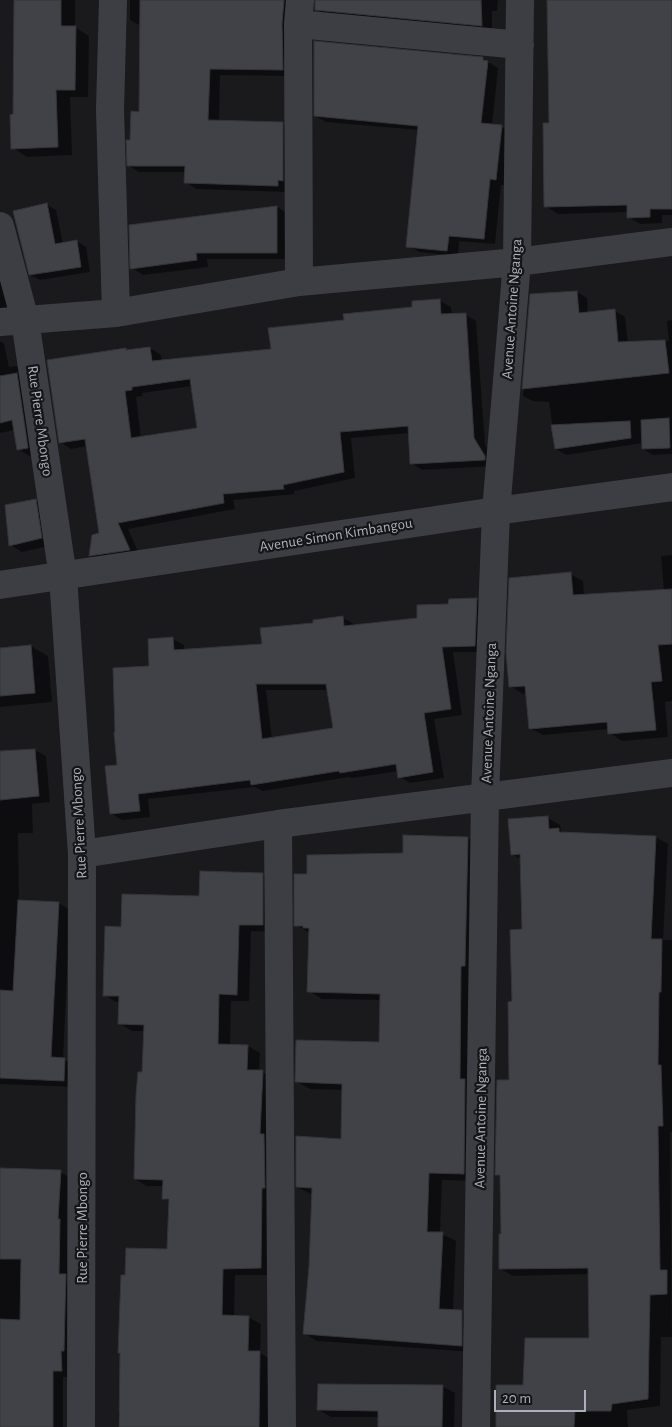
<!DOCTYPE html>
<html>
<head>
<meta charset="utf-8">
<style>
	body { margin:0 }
	#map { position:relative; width:672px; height:1427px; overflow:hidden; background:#1a1a1d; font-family:"Alegreya Sans",sans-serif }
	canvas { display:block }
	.scale { position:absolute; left:494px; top:1390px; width:92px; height:22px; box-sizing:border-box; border:2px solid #acb0bd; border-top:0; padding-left:6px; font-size:15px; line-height:18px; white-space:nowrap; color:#acb0bd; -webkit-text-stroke:4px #151518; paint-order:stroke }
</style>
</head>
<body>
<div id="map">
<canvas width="672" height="1427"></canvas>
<div class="scale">20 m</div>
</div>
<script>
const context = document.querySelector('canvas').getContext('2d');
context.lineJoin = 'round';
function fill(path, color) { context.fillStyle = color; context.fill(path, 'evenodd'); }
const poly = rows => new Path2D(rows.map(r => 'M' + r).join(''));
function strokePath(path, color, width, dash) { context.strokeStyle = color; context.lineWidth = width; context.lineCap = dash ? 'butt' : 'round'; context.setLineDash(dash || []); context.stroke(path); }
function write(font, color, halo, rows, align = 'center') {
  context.font = font + ' "Alegreya Sans",sans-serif'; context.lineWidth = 4.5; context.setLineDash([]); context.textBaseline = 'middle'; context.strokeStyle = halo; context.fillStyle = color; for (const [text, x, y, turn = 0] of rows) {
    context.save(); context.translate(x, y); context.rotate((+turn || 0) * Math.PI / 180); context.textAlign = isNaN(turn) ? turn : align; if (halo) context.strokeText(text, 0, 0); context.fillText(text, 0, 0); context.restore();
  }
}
fill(poly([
	[16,0,75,0,75,27,89,36,88,97,70,97,72,155,27,157,13,148],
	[130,0,297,0,293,76,220,75,219,122,282,123,293,130,288,192,196,189,186,182,186,172,139,172,129,166,131,141,140,113,141,26,130,20],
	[316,0,498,0,497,11,492,11,492,31,327,16,316,9],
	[548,0,672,0,672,215,662,215,662,223,640,224,628,217,628,212,558,214,545,206,550,124],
	[482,58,498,68,492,126,501,127,512,133,507,185,501,185,495,244,459,241,458,256,419,252,408,246,419,130,326,122,315,116],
	[46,204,56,210,63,244,77,241,86,247,90,272,40,280,30,275],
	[277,207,289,214,288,259,207,259,208,267,143,275,132,268,130,226],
	[0,262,10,310,0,311],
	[577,292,587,298,588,314,615,311,625,317,628,343,669,341,667,321,672,320,672,454,653,455,643,449,643,443,566,455,556,449,549,402,533,401,523,396,531,295],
	[440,301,451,307,452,315,465,314,476,321,485,445,496,463,496,466,422,470,411,463,410,433,351,438,355,478,294,491,294,494,233,500,235,509,128,529,140,556,101,562,90,555,100,534,88,446,71,449,60,442,125,349,129,351,150,348,161,355,162,362,273,350,345,321,413,308],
	[192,386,198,429,141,438,136,397,143,396,142,393],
	[0,341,4,344,9,367,16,366,29,374,41,455,31,457,18,449,15,430,0,433],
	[35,500,47,507,53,545,22,552,10,545],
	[672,555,672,701,665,702,668,737,622,741,610,733,609,729,543,735,530,728,527,693,523,694,510,686,570,574,583,581,584,596,664,591,661,556],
	[477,600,488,606,486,652,453,652,462,715,434,719,444,778,410,783,400,777,399,771,352,778,349,777,263,791,255,787,148,799,150,817,122,820,112,814,119,766,150,667,149,640,173,639,184,645,184,650,263,645,314,624,343,618,354,624,354,626,418,619,450,605],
	[266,690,328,690,334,729,272,739],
	[31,646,48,656,52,702,0,707,0,649],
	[35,750,46,756,50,802,32,804,33,833,18,833,19,901,59,903,70,910,63,1059,76,1065,75,1087,0,1084,0,753],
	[548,818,560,825,561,831,564,833,656,837,668,844,663,940,672,940,672,1132,670,1132,672,1337,661,1337,660,1406,627,1410,628,1427,497,1427,525,1387,590,1339,589,1274,513,1276,501,1269,502,1235,502,1177,496,1174,511,1082,514,1003,523,930,522,860,512,854],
	[468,838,481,845,477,1181,442,1180,440,1233,456,1241,453,1311,462,1311,475,1319,474,1352,317,1341,304,1333,310,1267,313,1195,297,1187,342,1140,343,1090,310,1089,297,1082,381,1044,382,1000,322,999,309,991,310,933,296,925,309,875],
	[262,874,275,881,275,932,251,931,249,1001,231,1001,230,1045,248,1046,260,1053,259,1071,275,1078,273,1275,235,1275,234,1317,248,1317,261,1324,260,1353,272,1360,271,1427,118,1427,118,1412,120,1412,126,1277,168,1250,170,1202,163,1198,164,1186,147,1186,135,1179,145,1031,132,1031,119,1023,120,1002,116,1002,104,995,122,928],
	[0,1169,60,1172,71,1178,72,1377,63,1377,63,1427,0,1427],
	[442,1386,455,1393,454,1427,379,1427,379,1417,331,1417,319,1410]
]), '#0007');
const building = poly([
	[14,0,61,0,61,26,76,26,75,90,56,90,58,147,11,149,10,115,13,114,14,0],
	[140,0,284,0,282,24,283,70,210,69,208,120,283,122,283,181,278,180,278,186,184,183,185,166,127,166,126,140,130,140,131,111,139,112,140,0],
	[315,0,481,0,482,26,315,10,315,0],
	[547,0,672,0,672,209,650,209,650,217,627,218,627,205,544,207,543,123,549,123,547,0],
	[314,41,483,57,483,60,488,61,481,123,502,125,496,180,490,179,484,239,449,236,447,251,406,247,418,126,314,116,314,41],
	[47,203,55,244,77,240,81,267,29,275,13,211,47,203],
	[277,206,277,253,196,253,197,260,130,269,129,225,277,206],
	[577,291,579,313,615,309,618,342,665,340,669,373,522,389,530,294,577,291],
	[440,299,441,314,466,313,474,438,485,456,485,460,410,464,408,426,340,432,344,472,283,485,284,489,223,494,224,503,118,523,130,550,89,556,92,535,99,533,85,439,59,443,47,360,126,348,126,350,150,347,152,361,271,349,268,328,344,320,343,314,412,307,412,301,440,299],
	[190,379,197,428,131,438,125,391,132,390,132,387,190,379],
	[17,373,28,448,17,450,12,420,0,423,0,376,17,373],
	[669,418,670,448,642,449,641,420,669,418],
	[630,421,631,438,555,449,551,425,630,421],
	[36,499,42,538,9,546,5,505,36,499],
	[571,572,573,595,672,589,672,644,658,645,662,681,651,682,656,730,608,734,607,722,529,729,525,686,509,687,506,652,509,578,571,572],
	[477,598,475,646,442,647,451,709,424,713,433,772,398,778,396,764,340,773,339,771,251,785,250,780,138,794,140,811,110,814,105,766,117,765,114,732,115,732,113,668,149,666,148,639,173,637,174,650,262,644,260,628,313,623,313,620,343,616,344,626,417,618,417,605,448,604,449,599,477,598],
	[256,684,326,684,333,728,262,739,256,684],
	[31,645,35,693,0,696,0,648,31,645],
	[35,749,39,796,0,800,0,751,35,749],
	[548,816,549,829,559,828,559,832,656,836,651,939,662,939,661,992,659,992,658,1065,661,1065,663,1126,658,1126,660,1270,667,1270,667,1294,650,1295,648,1399,612,1404,611,1411,575,1411,574,1427,496,1427,496,1385,523,1385,525,1338,589,1338,588,1268,499,1269,499,1234,501,1234,500,1175,495,1175,497,1080,509,1080,508,1002,512,1001,510,930,522,929,520,854,511,855,508,819,548,816],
	[403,835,468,837,465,966,461,966,460,1079,465,1079,464,1174,429,1173,427,1232,443,1232,439,1309,462,1310,462,1346,303,1334,309,1267,312,1188,296,1187,296,1136,341,1139,342,1084,295,1082,296,1040,379,1042,380,994,307,992,309,928,303,928,303,926,294,926,294,874,307,874,307,855,403,853,403,835],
	[200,871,263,873,263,925,239,925,237,995,219,994,218,1044,248,1045,247,1070,263,1070,260,1134,264,1134,265,1188,262,1188,261,1268,223,1269,222,1315,249,1316,248,1351,260,1351,259,1427,119,1427,120,1353,118,1353,121,1275,125,1275,126,1248,167,1249,169,1199,162,1199,163,1180,134,1179,136,1095,138,1072,142,1072,144,1025,118,1024,119,996,103,996,105,926,121,927,122,894,199,896,200,871],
	[18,900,59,902,51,1057,65,1058,64,1081,0,1078,0,990,13,991,18,900],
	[0,1168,61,1170,58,1219,60,1219,59,1274,66,1274,65,1310,64,1351,61,1351,62,1371,53,1371,53,1427,0,1427,0,1319,20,1320,21,1259,0,1259,0,1168],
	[318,1384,443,1385,442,1427,378,1427,378,1411,317,1410,318,1384]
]);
fill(building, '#414247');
strokePath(building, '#343439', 1);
strokePath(poly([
	[113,0,110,110,116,313],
	[298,24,520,45],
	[0,226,25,320,63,577,82,854,81,1427],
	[299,282,298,24,300,0],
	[0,322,116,313,299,282,517,262,672,242],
	[0,585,496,511,672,487],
	[278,824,282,1427],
	[82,854,278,824,672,773],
	[476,1427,485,797,496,511,517,262,520,0]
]), '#3d3d44', 28);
write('15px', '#acb0bd', '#151518', [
	["Avenue Antoine Nganga",512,309,-86],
	["Rue Pierre Mbongo",40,421,82],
	["Avenue Simon Kimbangou",336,535,-9],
	["Avenue Antoine Nganga",489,713,-88],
	["Rue Pierre Mbongo",79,823,-93],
	["Avenue Antoine Nganga",481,1118,-89],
	["Rue Pierre Mbongo",82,1228,-90]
]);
</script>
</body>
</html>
